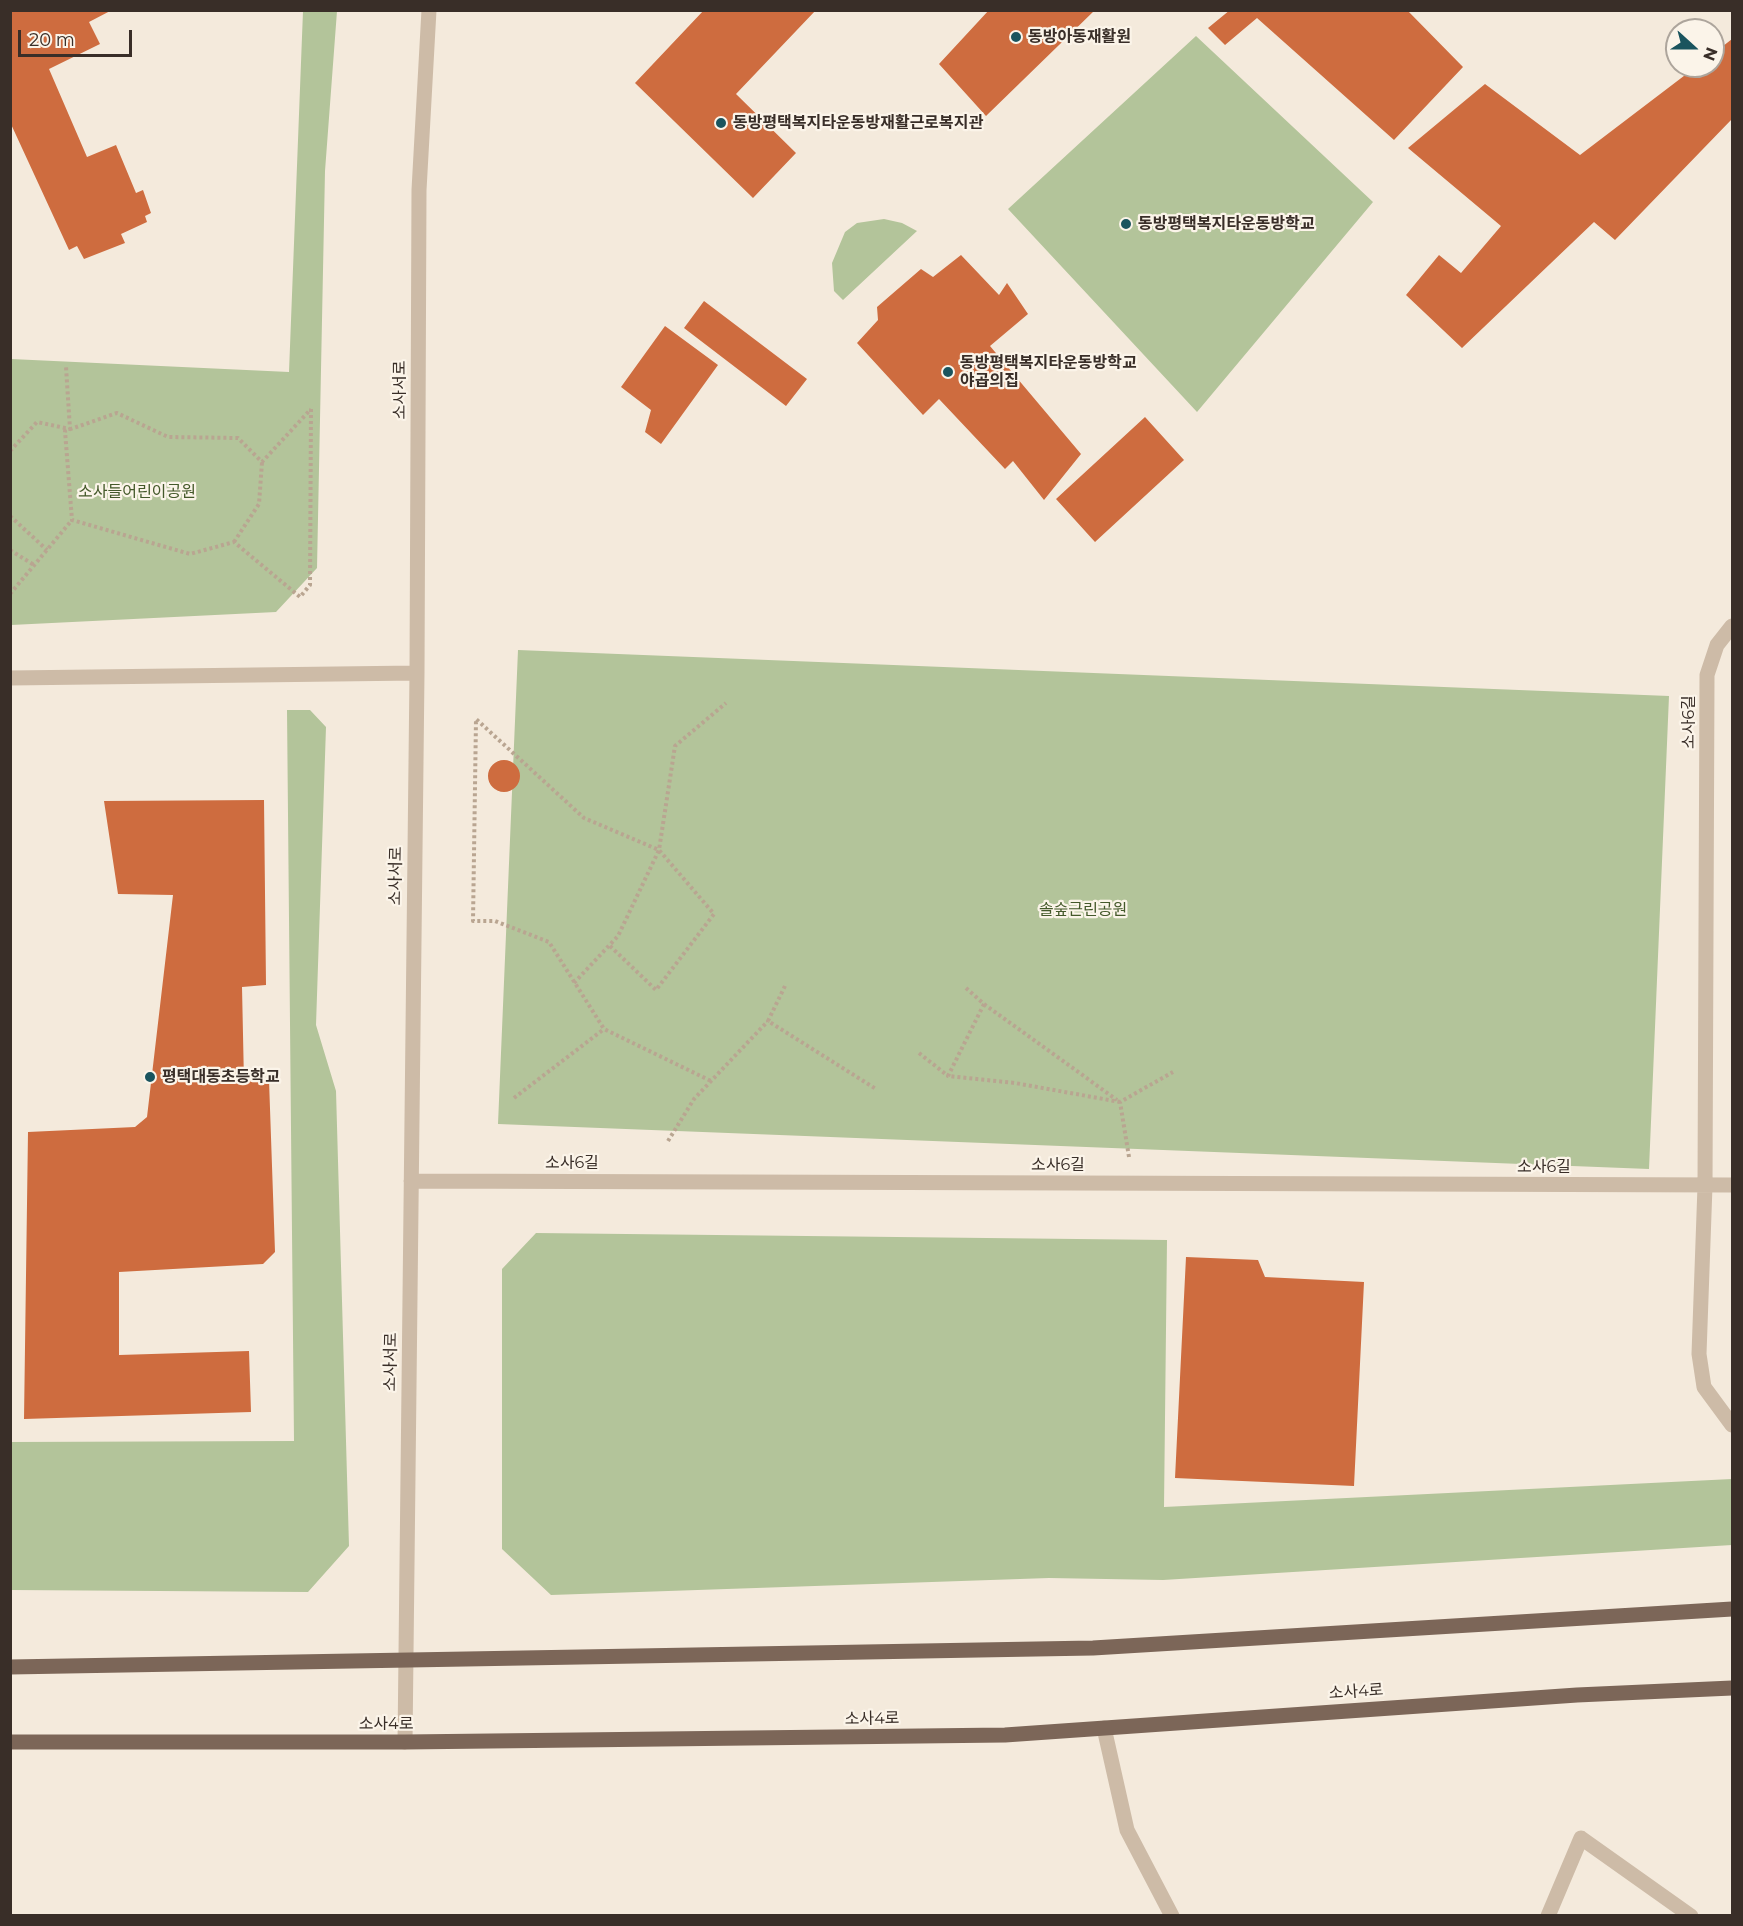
<!DOCTYPE html>
<html>
<head>
<meta charset="utf-8">
<style>
	body { margin:0 }
	#map { position:relative; width:1743px; height:1926px; overflow:hidden; background:#f4eadc; font-family:Montserrat,sans-serif }
	canvas { display:block }
	.frame { position:absolute; inset:0; border:12px solid #392e28; pointer-events:none }
	.north { position:absolute; left:1665px; top:18px; width:60px; height:60px; box-sizing:border-box; background:#fbf4e9; border:2px solid #ada59c; border-radius:50%; rotate:111deg; font-size:16px; font-weight:700; line-height:24px; text-align:center; color:#392e28 }
	.north::after { content:''; display:block; margin:auto; width:21px; height:27px; background:#1a545e; clip-path:polygon(50% 0,100% 100%,50% 72%,0 100%) }
	.scale { position:absolute; left:18px; top:30px; width:114px; height:27px; box-sizing:border-box; border:3px solid #392e28; border-top:0; padding-left:8px; font-size:18px; line-height:21px; white-space:nowrap; color:#392e28; -webkit-text-stroke:4px #fbf4e9; paint-order:stroke }
</style>
</head>
<body>
<div id="map">
<canvas width="1743" height="1926"></canvas>
<div class="frame"></div>
<div class="north">N</div>
<div class="scale">20 m</div>
</div>
<script>
const context = document.querySelector('canvas').getContext('2d');
context.lineJoin = 'round';
function fill(path, color) { context.fillStyle = color; context.fill(path, 'evenodd'); }
const poly = rows => new Path2D(rows.map(r => 'M' + r).join(''));
function strokePath(path, color, width, dash) { context.strokeStyle = color; context.lineWidth = width; context.lineCap = dash ? 'butt' : 'round'; context.setLineDash(dash || []); context.stroke(path); }
function write(font, color, halo, rows, align = 'center') {
  context.font = font + ' Montserrat,"Noto Sans KR",sans-serif'; context.lineWidth = 4.5; context.setLineDash([]); context.textBaseline = 'middle'; context.strokeStyle = halo; context.fillStyle = color; for (const [text, x, y, turn = 0] of rows) {
    context.save(); context.translate(x, y); context.rotate((+turn || 0) * Math.PI / 180); context.textAlign = isNaN(turn) ? turn : align; if (halo) context.strokeText(text, 0, 0); context.fillText(text, 0, 0); context.restore();
  }
}
fill(poly([
	[303,11,337,11,325,171,317,568,276,612,11,625,11,359,289,372],
	[1196,36,1373,202,1197,412,1008,209],
	[884,219,902,223,917,231,843,300,834,291,832,263,845,232,857,223],
	[518,650,1669,696,1649,1169,498,1124],
	[287,710,310,710,326,727,316,1025,336,1091,349,1546,308,1592,11,1590,11,1442,294,1441],
	[536,1233,1167,1240,1164,1507,1732,1479,1732,1545,1163,1580,1049,1578,551,1595,502,1549,502,1269]
]), '#b3c49a');
fill(poly([
	[10,10,112,10,89,22,100,44,49,69,87,157,116,145,136,193,143,190,151,213,145,216,147,222,121,234,125,243,84,259,77,246,69,250,10,122],
	[704,10,816,10,736,94,796,153,753,198,635,83],
	[989,10,1095,10,986,116,939,64],
	[1230,10,1407,10,1463,67,1394,140,1257,18,1225,45,1208,28],
	[1732,39,1732,119,1615,240,1594,222,1462,348,1406,295,1439,255,1461,273,1501,226,1408,148,1485,84,1580,155,1697,66,1713,66,1713,54],
	[961,255,999,295,1007,283,1028,314,990,346,1081,454,1044,500,1013,461,1005,469,939,399,923,415,857,343,878,320,877,307,921,269,933,277],
	[704,301,807,379,786,406,684,328],
	[665,326,718,365,661,444,645,432,651,410,621,387],
	[1145,417,1184,460,1095,542,1056,499],
	'488 776a16 16 0 1 1 32 0a16 16 0 1 1-32 0Z',
	[264,800,266,985,242,987,244,1082,269,1080,275,1252,263,1264,119,1272,119,1355,249,1351,251,1412,24,1419,28,1132,135,1127,147,1117,173,895,118,894,104,801],
	[1186,1257,1258,1260,1265,1277,1364,1282,1354,1486,1175,1478]
]), '#ce6c3f');
strokePath(poly([
	[311,409,310,585,300,597,234,542,190,554,72,520,65,431,117,413,168,437,238,438,262,462,311,409],
	[10,451,37,422,70,429,66,367],
	[10,516,47,550],
	[234,542,259,504,262,462],
	[10,550,34,565],
	[10,594,72,520],
	[610,946,656,990,714,914,659,850,584,818,476,719,473,921,495,921,549,942,604,1029,711,1081],
	[574,983,618,936,659,850,675,746,726,703],
	[785,986,768,1021,876,1089],
	[966,988,984,1004,948,1076,1015,1083,1120,1102],
	[984,1004,1117,1100],
	[919,1053,948,1076],
	[514,1098,604,1029],
	[668,1141,694,1099,768,1021],
	[1129,1157,1120,1102,1173,1072]
]), '#b9a591', 4, [3, 3]);
strokePath(poly([
	[1732,626,1717,645,1707,675,1705,1186,1699,1354,1704,1387,1732,1425],
	[10,678,417,673],
	[411,1181,1732,1185],
	[1104,1728,1127,1830,1172,1916],
	[405,1742,417,673,419,190,429,10],
	[1548,1916,1581,1838,1691,1916]
]), '#cdbba7', 15);
strokePath(poly([
	[10,1667,1093,1648,1732,1609],
	[10,1742,405,1742,1005,1735,1577,1695,1732,1688]
]), '#7c6658', 15);
for (const [x, y, r, color] of [
	[1016,37,6,"#1a545e"],
	[721,123,6,"#1a545e"],
	[1126,224,6,"#1a545e"],
	[948,372,6,"#1a545e"],
	[150,1077,6,"#1a545e"]
]) { const dot = new Path2D(); dot.arc(x, y, r, 0, 2 * Math.PI); context.fillStyle = color; context.fill(dot); strokePath(dot, '#fbf4e9', 2); }
write('bold 16px', '#392e28', '#fbf4e9', [
	["동방아동재활원",1028,37],
	["동방평택복지타운동방재활근로복지관",733,123],
	["동방평택복지타운동방학교",1138,224],
	["동방평택복지타운동방학교",960,363],
	["야곱의집",960,381],
	["평택대동초등학교",162,1077]
], 'left');
write('16px', '#392e28', '#fbf4e9', [
	["소사서로",400,390,-90],
	["소사6길",1689,722,-90],
	["소사서로",396,876,-89],
	["소사6길",572,1163],
	["소사6길",1058,1165],
	["소사6길",1544,1167],
	["소사서로",391,1362,-89],
	["소사4로",1356,1692,-4],
	["소사4로",872,1719,-1],
	["소사4로",386,1724]
]);
write('16px', '#44592a', '#fbf4e9', [
	["소사들어린이공원",137,492],
	["솔숲근린공원",1083,910]
]);
</script>
</body>
</html>
